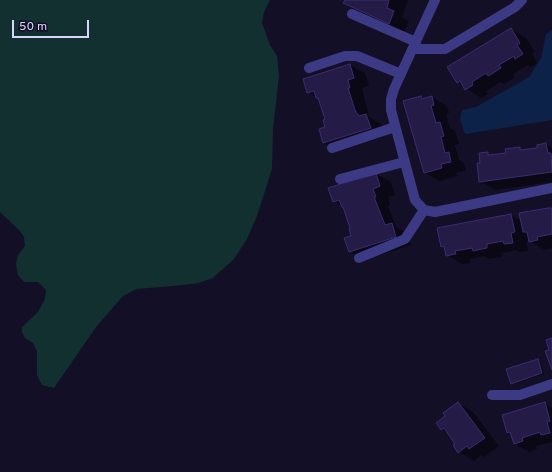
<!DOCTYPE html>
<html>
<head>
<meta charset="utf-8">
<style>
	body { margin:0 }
	#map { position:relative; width:552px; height:472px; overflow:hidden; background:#130f26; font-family:Overpass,sans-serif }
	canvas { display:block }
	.scale { position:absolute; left:12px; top:20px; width:77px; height:18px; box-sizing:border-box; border:2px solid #d9d4ff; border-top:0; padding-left:5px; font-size:12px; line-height:14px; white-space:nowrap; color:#d9d4ff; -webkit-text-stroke:3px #130f26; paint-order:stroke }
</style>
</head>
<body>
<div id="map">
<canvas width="552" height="472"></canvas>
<div class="scale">50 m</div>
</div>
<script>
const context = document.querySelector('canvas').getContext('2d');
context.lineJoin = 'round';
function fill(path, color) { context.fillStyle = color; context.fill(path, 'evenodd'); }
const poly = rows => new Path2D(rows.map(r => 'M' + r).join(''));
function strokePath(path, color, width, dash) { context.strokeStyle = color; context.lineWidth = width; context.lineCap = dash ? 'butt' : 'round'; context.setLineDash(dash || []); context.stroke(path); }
fill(poly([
	[0,0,270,0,264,12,262,23,270,45,277,56,279,76,273,129,272,169,257,216,247,239,234,259,213,278,199,283,183,285,137,289,123,296,96,327,54,388,42,385,37,375,37,351,33,343,25,338,22,332,22,327,38,312,45,299,46,290,38,282,24,282,18,275,16,264,18,255,25,246,24,237,20,231,0,212]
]), '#12302f');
fill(poly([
	[552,30,552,120,466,134,464,132,460,119,462,110,476,107,529,77,541,58,546,34]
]), '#0c2248');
fill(poly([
	[346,0,408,0,402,17,409,21,404,32,359,12,344,3],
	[511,29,526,38,535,52,532,53,537,63,531,67,528,65,513,74,515,77,504,84,500,82,486,91,488,94,481,98,458,82],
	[350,65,365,73,369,86,362,88,369,117,381,124,385,136,339,151,324,143,326,120,319,99,308,92],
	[421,97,426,99,432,97,447,106,449,113,446,114,450,128,455,131,459,144,455,145,459,160,463,162,466,170,456,173,457,176,440,181,425,173,405,102],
	[546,144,552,148,552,182,495,190,480,181,481,164,488,153,493,156,507,154,519,148,525,151,538,149],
	[376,174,391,182,395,195,388,197,390,205,388,206,396,227,407,233,411,245,365,260,350,251,352,229,345,208,334,201],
	[552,208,552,248,544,250,530,241,526,241,528,251,520,252,516,250,501,253,502,257,489,259,484,256,470,259,470,263,462,264,447,255,446,248,442,246,511,215,522,221],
	[538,360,540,362,544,374,514,384,512,383],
	[458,403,473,412,499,446,484,457,481,455,474,461,459,452,456,444,449,433,442,430,437,423],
	[544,403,552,408,552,442,536,446,537,449,529,452,514,443,512,435,508,433,503,416]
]), '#0007');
const building = poly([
	[345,0,389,0,387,8,394,11,389,24,343,3,345,0],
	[511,28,520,43,517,45,523,54,515,59,514,56,499,65,501,68,488,76,486,73,472,82,473,85,465,90,460,81,457,83,447,67,511,28],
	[350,64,354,78,348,80,350,88,348,88,355,110,359,116,366,114,371,128,323,143,319,129,325,127,323,120,325,119,318,98,316,98,314,91,307,93,303,79,350,64],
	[421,96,422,99,432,96,434,105,431,106,436,123,440,122,444,136,441,137,445,153,449,152,451,162,441,164,442,168,424,173,403,101,421,96],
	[546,143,548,153,551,153,552,172,479,182,477,163,480,163,479,153,488,152,488,155,506,153,505,149,520,147,520,150,537,148,537,145,546,143],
	[376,173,380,186,373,189,376,197,374,197,385,225,392,223,396,237,349,252,344,238,351,236,349,229,350,228,343,207,342,207,339,200,333,202,328,188,376,173],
	[548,208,552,208,552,234,537,237,538,240,529,242,527,232,523,232,519,213,548,208],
	[511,214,515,232,511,233,513,243,504,244,503,241,487,244,487,248,473,251,472,248,455,251,456,254,446,256,444,246,441,247,437,228,511,214],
	[552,338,552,370,545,351,549,350,546,340,552,338],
	[538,359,542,373,511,384,506,369,538,359],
	[458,402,485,438,469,449,467,446,458,453,453,445,455,444,444,428,441,430,436,423,445,416,443,413,458,402],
	[545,402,550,421,547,422,550,433,541,435,540,432,522,438,523,441,514,444,510,432,507,433,502,415,545,402]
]);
fill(building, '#241b47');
strokePath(building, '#3b2d73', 1);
strokePath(poly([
	[435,0,394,89,391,99,391,110,415,200,424,210,435,212,552,188],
	[352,14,416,42],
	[413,49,445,49,515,7,522,0],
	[309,68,345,56,357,56,401,74],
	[332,148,395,127],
	[340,179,404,162],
	[359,258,405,239,424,210],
	[492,395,520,395,552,384]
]), '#3d3a85', 10);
</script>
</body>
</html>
